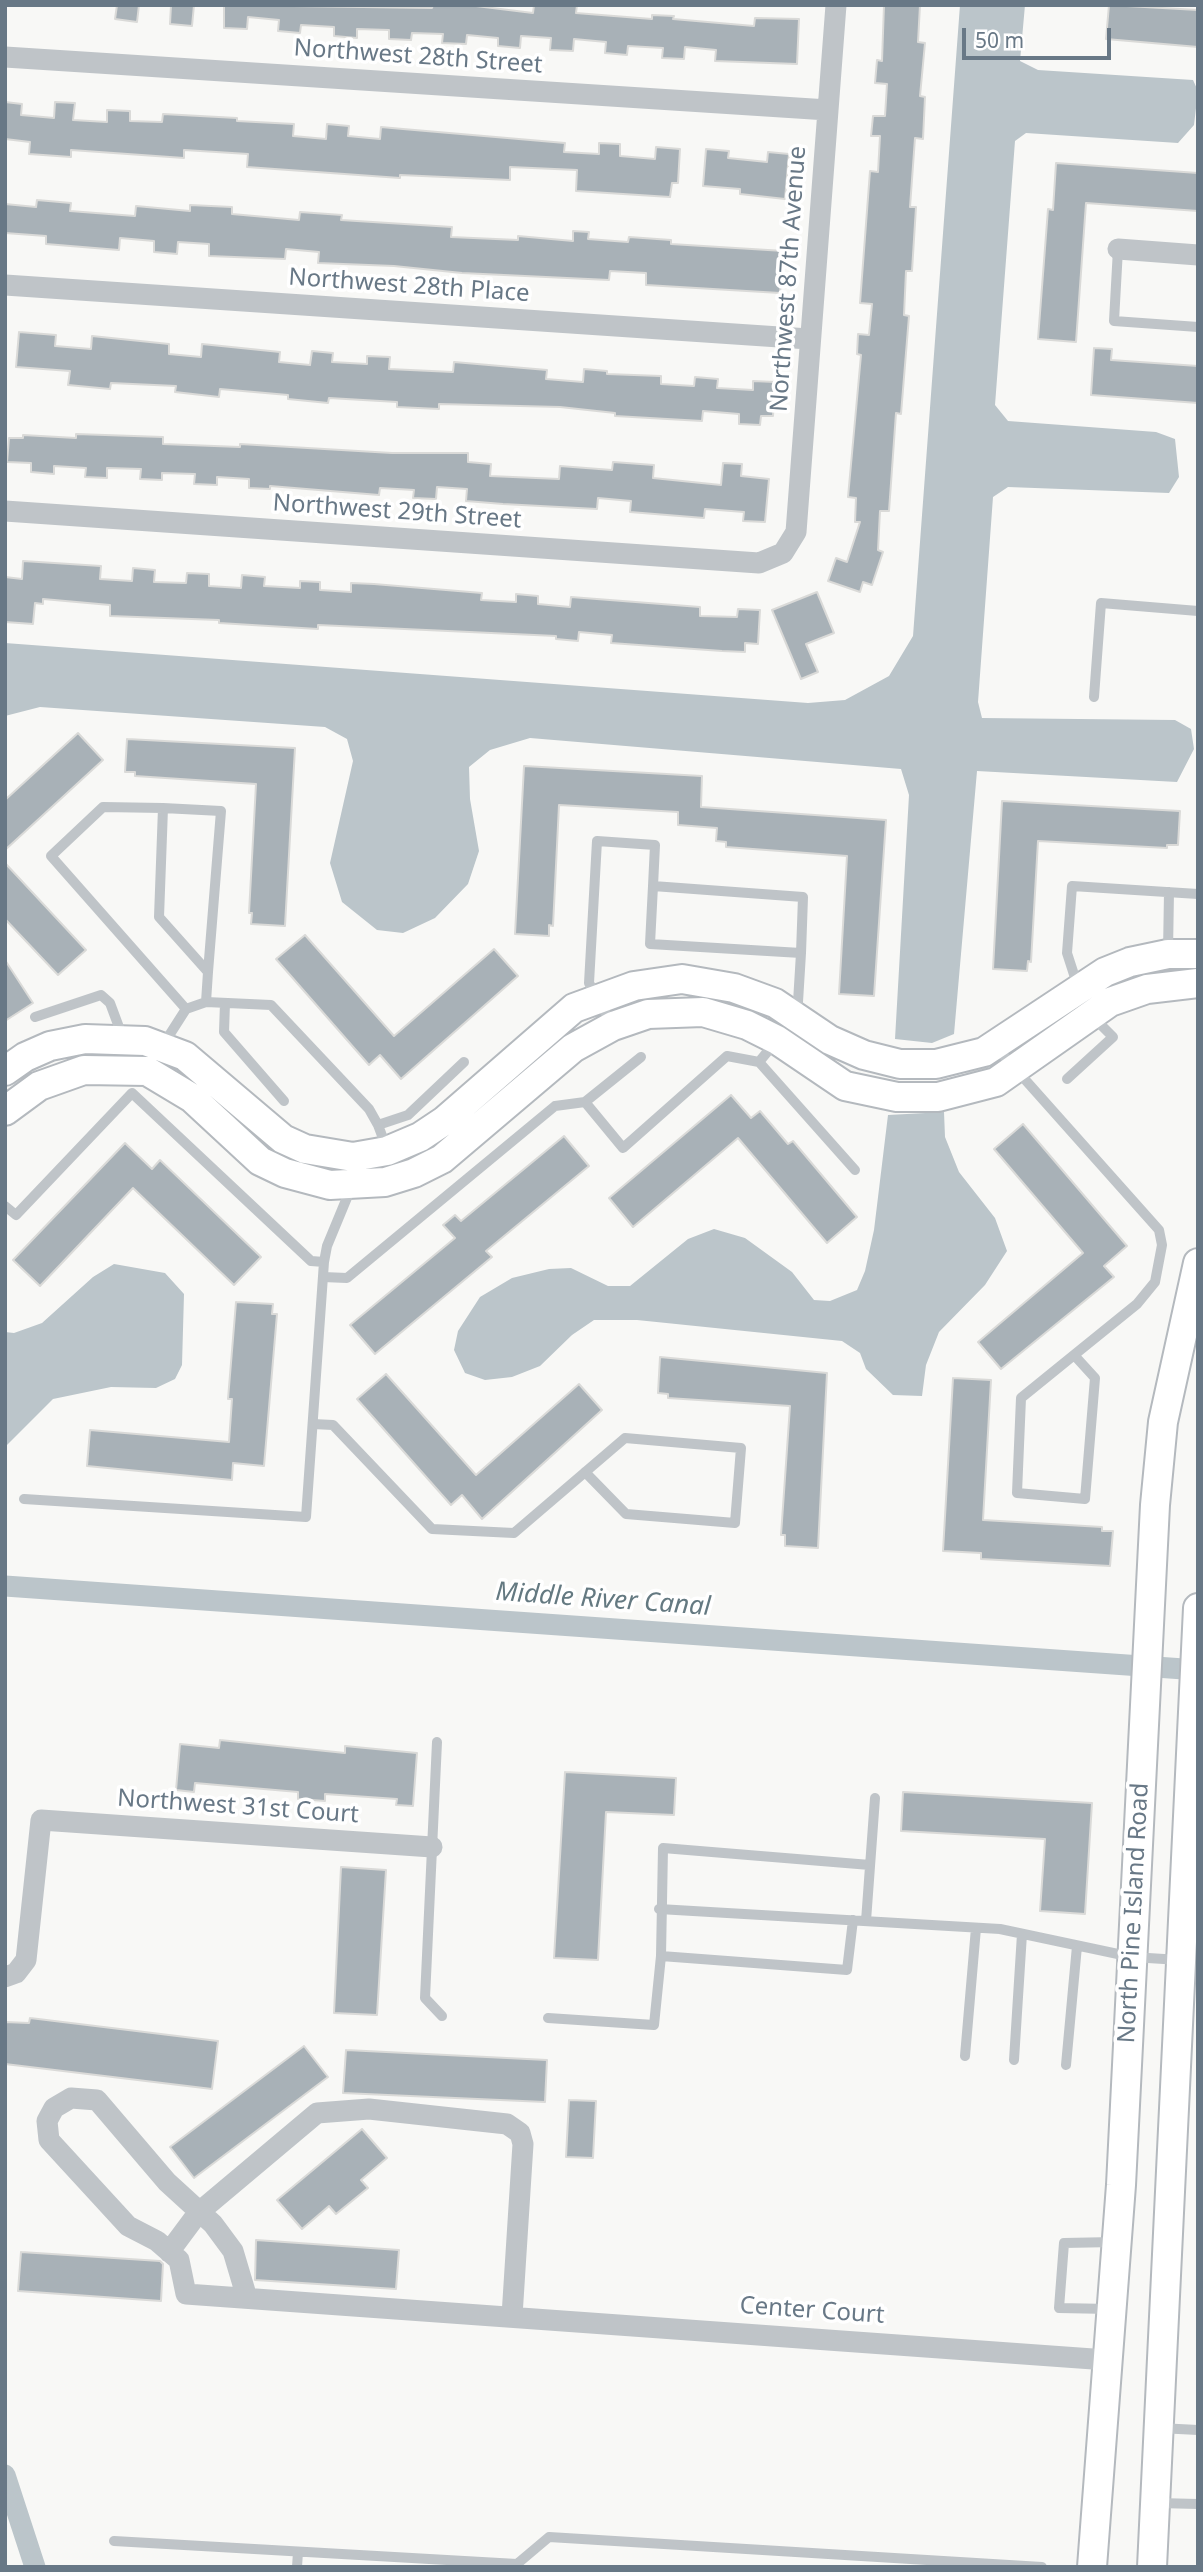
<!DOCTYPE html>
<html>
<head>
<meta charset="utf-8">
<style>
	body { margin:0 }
	#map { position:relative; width:1203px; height:2572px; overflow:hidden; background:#f8f8f6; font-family:"Noto Sans",sans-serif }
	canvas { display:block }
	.frame { position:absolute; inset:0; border:7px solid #687886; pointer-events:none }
	.scale { position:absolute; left:962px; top:28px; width:149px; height:32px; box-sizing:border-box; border:4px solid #687886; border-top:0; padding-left:9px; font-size:21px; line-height:24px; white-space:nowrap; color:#687886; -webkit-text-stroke:5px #fff; paint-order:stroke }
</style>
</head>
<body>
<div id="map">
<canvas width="1203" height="2572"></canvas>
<div class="frame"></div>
<div class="scale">50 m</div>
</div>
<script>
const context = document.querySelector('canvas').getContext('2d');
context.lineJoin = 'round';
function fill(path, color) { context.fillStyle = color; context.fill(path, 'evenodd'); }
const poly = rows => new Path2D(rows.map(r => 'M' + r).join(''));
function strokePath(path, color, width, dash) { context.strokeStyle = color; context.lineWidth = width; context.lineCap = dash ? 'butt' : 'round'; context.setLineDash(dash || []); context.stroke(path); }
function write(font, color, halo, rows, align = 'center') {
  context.font = font + ' "Noto Sans",sans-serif'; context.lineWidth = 7; context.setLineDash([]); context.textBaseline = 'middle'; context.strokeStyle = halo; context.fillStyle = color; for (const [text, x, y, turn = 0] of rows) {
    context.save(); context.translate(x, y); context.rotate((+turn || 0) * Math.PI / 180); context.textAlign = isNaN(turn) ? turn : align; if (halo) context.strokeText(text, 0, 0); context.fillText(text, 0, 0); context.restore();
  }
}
fill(poly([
	[960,5,1025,5,1020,61,1038,70,1193,80,1198,91,1194,125,1178,143,1026,133,1015,141,995,405,1008,421,1156,432,1175,439,1179,477,1169,493,1008,487,993,497,978,702,982,718,1175,720,1191,729,1194,749,1177,782,977,771,954,1034,932,1043,895,1039,909,795,901,769,530,738,490,750,469,767,470,799,479,851,468,884,435,918,403,933,377,930,342,902,330,863,353,761,347,739,325,727,40,707,5,716,5,643,808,703,845,700,889,676,913,636],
	[944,1112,945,1137,959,1172,995,1218,1007,1251,985,1285,939,1332,926,1365,922,1396,893,1395,866,1369,860,1353,842,1341,637,1320,594,1320,572,1335,540,1366,512,1377,485,1380,465,1373,454,1350,458,1331,480,1297,512,1278,549,1269,571,1268,608,1286,630,1286,688,1239,714,1229,745,1238,792,1272,814,1300,830,1301,857,1290,865,1271,874,1230,888,1115],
	[114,1264,165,1273,184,1294,182,1365,175,1379,156,1388,111,1387,53,1399,5,1447,5,1332,14,1333,42,1323,93,1277]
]), '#bbc5ca');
strokePath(poly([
	[5,1586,1198,1670],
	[5,2475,35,2567]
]), '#bbc5ca', 21);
const building = poly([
	[117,5,139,5,137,22,115,19,117,5],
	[171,5,194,5,192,26,170,24,171,5],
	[224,5,432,8,433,5,468,5,533,13,534,5,577,5,576,13,652,19,652,15,674,16,673,19,754,26,755,18,799,19,797,64,715,61,716,50,685,47,684,59,662,58,663,48,628,46,627,55,605,53,606,42,574,39,573,51,550,50,551,38,521,36,520,48,498,46,498,38,467,35,466,44,442,43,443,34,412,33,411,40,389,39,389,30,357,29,357,38,334,36,334,27,301,25,300,33,278,31,279,20,248,17,247,29,224,28,224,5],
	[884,5,920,5,918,42,925,43,920,96,925,97,923,139,915,138,910,207,916,207,912,271,906,271,904,315,909,316,901,414,896,413,889,511,880,511,878,550,883,552,872,585,863,582,860,592,828,581,836,558,847,562,860,522,855,522,856,498,848,497,861,355,857,354,858,334,869,335,872,304,860,303,870,171,878,172,880,136,871,136,873,116,885,116,887,84,875,83,877,60,882,61,884,5],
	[1109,5,1198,10,1198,47,1106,39,1109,5],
	[5,102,22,104,21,115,54,118,55,102,75,103,73,120,107,122,107,110,130,111,130,121,162,122,163,114,237,118,237,121,294,124,293,136,326,139,327,124,349,126,348,136,380,139,381,127,403,129,565,143,564,152,599,154,599,143,620,144,620,156,655,159,656,147,680,149,678,183,672,183,670,197,576,191,577,170,510,167,510,180,400,175,400,178,247,167,248,154,184,150,184,158,71,150,71,157,29,154,30,142,5,139,5,102],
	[706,149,729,151,728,158,767,162,768,152,789,154,785,199,740,194,740,189,703,186,706,149],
	[1056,163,1198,173,1198,211,1086,203,1076,342,1038,339,1048,209,1053,210,1056,163],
	[37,200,71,203,70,211,135,216,136,206,190,211,190,205,232,207,232,214,299,220,300,212,342,215,341,220,452,227,451,237,518,240,518,236,573,241,573,231,589,232,588,239,628,242,629,237,671,240,671,244,784,251,780,293,646,285,646,273,610,271,609,280,462,273,394,266,318,263,319,252,286,249,285,259,209,256,209,244,178,242,177,254,154,252,154,241,120,238,119,250,46,244,46,236,5,233,5,204,36,207,37,200],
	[19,332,56,335,55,346,91,349,92,336,169,344,169,354,201,357,202,344,280,352,279,362,310,365,312,351,333,353,332,362,367,364,367,356,390,357,389,369,453,372,454,362,547,370,546,379,583,382,584,369,607,371,607,374,661,376,661,384,694,386,695,377,718,379,717,388,753,390,753,381,775,382,773,416,761,416,760,425,739,424,739,414,703,411,702,421,615,416,615,413,560,407,439,404,439,409,397,407,397,402,329,398,328,403,288,399,288,395,220,389,219,397,175,392,176,386,111,383,110,389,68,385,70,371,16,367,19,332],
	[1094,348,1112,349,1111,360,1198,366,1198,403,1091,395,1094,348],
	[76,434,163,437,163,444,240,447,240,444,392,453,468,453,468,462,491,464,490,476,559,479,560,466,612,470,613,462,654,465,653,478,721,485,723,463,742,464,741,476,769,479,765,522,743,521,744,512,705,509,704,518,630,512,631,501,598,498,597,509,503,504,466,501,467,489,437,487,436,499,413,498,414,490,380,488,379,495,270,486,270,489,249,488,249,479,217,477,217,485,194,484,195,474,162,473,162,480,140,479,141,469,107,468,107,478,85,477,86,468,54,466,54,474,31,472,31,463,7,462,9,438,23,438,23,435,76,438,76,434],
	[23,561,101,566,100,579,132,581,133,568,155,570,154,582,186,583,187,573,209,574,209,586,241,588,242,575,265,577,264,586,300,588,300,581,320,582,320,590,351,592,351,583,374,584,482,593,481,600,516,602,516,594,538,596,538,604,570,607,571,597,700,607,700,616,737,617,738,609,760,610,758,644,745,643,745,652,722,651,611,643,612,635,579,632,578,641,556,639,556,636,318,625,318,629,219,623,219,620,110,616,110,605,43,599,43,604,35,603,33,624,5,622,5,577,22,579,23,561],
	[817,592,834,633,806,644,818,672,801,679,772,610,817,592],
	[78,733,103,760,5,850,5,800,78,733],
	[127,739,295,748,285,926,251,924,252,913,249,913,256,784,135,776,135,772,125,772,127,739],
	[524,766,702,776,701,807,886,820,874,996,839,994,847,856,726,847,726,842,716,841,717,828,678,825,678,812,559,805,553,926,549,925,549,936,515,934,524,766],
	[1002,801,1180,811,1178,845,1167,845,1167,848,1038,841,1031,962,1028,961,1027,971,993,969,1002,801],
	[5,863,86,950,58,975,5,919,5,863],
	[305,935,394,1036,494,949,518,976,401,1079,380,1055,369,1065,276,959,305,935],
	[5,960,33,1003,5,1021,5,960],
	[731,1095,751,1118,760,1111,788,1144,793,1141,857,1217,827,1243,738,1138,633,1227,609,1198,731,1095],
	[1023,1124,1127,1246,1104,1266,1114,1277,1001,1369,978,1342,1083,1253,994,1149,1023,1124],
	[564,1136,589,1166,486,1251,492,1257,375,1354,350,1325,455,1238,443,1225,455,1215,461,1221,564,1136],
	[125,1143,152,1169,160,1160,261,1257,234,1285,133,1188,40,1286,13,1260,125,1143],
	[236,1302,273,1304,272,1314,277,1314,264,1466,233,1463,232,1480,87,1466,90,1430,229,1442,232,1399,228,1399,236,1302],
	[660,1357,827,1373,818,1548,785,1546,785,1535,781,1535,790,1406,668,1398,668,1394,658,1393,660,1357],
	[386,1374,476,1475,579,1384,602,1410,482,1519,462,1495,451,1505,357,1399,386,1374],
	[953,1378,991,1380,983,1520,1102,1527,1102,1531,1113,1531,1110,1566,981,1559,981,1553,943,1551,953,1378],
	[220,1740,345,1753,345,1746,417,1753,413,1806,396,1805,397,1799,325,1794,325,1801,298,1799,298,1792,195,1783,194,1792,176,1790,180,1744,219,1748,220,1740],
	[565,1772,676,1778,674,1815,606,1812,598,1960,554,1958,565,1772],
	[903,1792,1092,1803,1085,1914,1040,1911,1045,1839,901,1831,903,1792],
	[341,1867,386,1870,377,2015,334,2013,341,1867],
	[30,2018,218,2041,212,2089,5,2064,5,2022,29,2023,30,2018],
	[304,2046,328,2077,194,2178,170,2147,304,2046],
	[346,2050,547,2060,545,2102,343,2093,346,2050],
	[569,2100,596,2101,593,2158,566,2157,569,2100],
	[362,2129,387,2158,361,2180,368,2188,336,2214,329,2206,302,2229,277,2200,362,2129],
	[256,2240,399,2250,396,2289,255,2280,256,2240],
	[21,2252,160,2261,163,2264,161,2301,18,2291,21,2252]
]);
fill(building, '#a8b1b7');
strokePath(building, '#dadad8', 2);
const secondary = poly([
	[5,1071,25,1057,50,1046,85,1039,145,1041,185,1056,283,1139,305,1149,353,1157,387,1151,420,1137,444,1121,574,1008,634,986,682,979,734,988,775,1003,830,1040,864,1055,900,1064,936,1064,984,1052,1105,972,1130,962,1168,954,1198,954],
	[5,1111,39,1086,84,1070,147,1071,192,1098,260,1161,285,1173,330,1185,385,1182,414,1173,442,1159,573,1048,613,1026,648,1014,703,1012,747,1025,777,1040,845,1086,897,1097,938,1097,996,1082,1110,1002,1147,989,1198,983],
	[1092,2567,1121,2185,1155,1505,1163,1422,1198,1263],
	[1152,2567,1198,1608]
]);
strokePath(secondary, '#b4b9be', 32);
strokePath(poly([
	[1118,249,1114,321,1198,327],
	[1094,697,1101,603,1198,611],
	[163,808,103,807,51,856,186,1009],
	[1168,952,1169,892],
	[1078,987,1067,953,1072,886,1198,894],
	[206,1002,208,972,221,811,163,808,159,917,208,972],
	[225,1003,224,1032,284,1101],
	[793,1014,798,1002,801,953,803,897,653,886,650,944,801,953],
	[35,1017,101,995,110,1003,123,1038],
	[613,1026,589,983,597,841,655,845,653,886],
	[777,1040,759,1062,855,1170],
	[163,1045,186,1009,206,1002,271,1005,369,1109,378,1125],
	[996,1047,1159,1230,1162,1245,1155,1282,1137,1304,1074,1355,1021,1398,1017,1493,1085,1499,1095,1378,1074,1355],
	[1067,1079,1113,1037,1092,1016],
	[585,1102,641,1057],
	[387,1149,378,1125,408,1115,464,1062],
	[5,1206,16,1215,132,1093,311,1261,324,1262],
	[323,1277,347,1278,555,1106,585,1102,623,1148,727,1056,759,1062],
	[313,1424,333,1425,432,1529,514,1533,625,1438,741,1448,735,1523,626,1514,585,1472],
	[24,1499,306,1517,324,1262,327,1246,351,1188],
	[437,1742,425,1998,442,2016],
	[659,1909,1000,1929,1132,1957,1180,1960],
	[853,1920,847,1970,661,1956,663,1848,870,1865],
	[866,1921,875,1798],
	[548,2018,654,2025,661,1956],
	[965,2056,976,1928],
	[1014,2060,1022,1934],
	[1066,2065,1077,1946],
	[1110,2309,1059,2308,1064,2243,1114,2242],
	[1159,2428,1198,2430],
	[1158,2503,1198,2504],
	[114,2541,517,2564,549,2537,1042,2567],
	[297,2567,298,2552]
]), '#bfc4c8', 10);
strokePath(poly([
	[5,57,828,110],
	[1118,249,1198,255],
	[5,285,809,339],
	[5,511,759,563,783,553,796,532,836,5],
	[5,1977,16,1973,26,1960,41,1820,432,1847],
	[169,2252,198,2213,317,2113,369,2109,507,2124,520,2133,523,2144,512,2316],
	[247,2298,233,2251,213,2224,167,2182,97,2100,71,2098,54,2108,47,2121,49,2140,128,2226,157,2241,179,2260,186,2294,1107,2360]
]), '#bfc4c8', 21);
strokePath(secondary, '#fff', 28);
write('24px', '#687886', '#fff', [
	["Northwest 28th Street",418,57,4],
	["Northwest 87th Avenue",789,279,-86],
	["Northwest 28th Place",409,286,4],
	["Northwest 29th Street",397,512,4],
	["Northwest 31st Court",238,1807,4],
	["North Pine Island Road",1134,1913,-87],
	["Center Court",812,2311,4]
]);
write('italic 26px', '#647981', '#fff', [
	["Middle River Canal",603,1600,4]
]);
</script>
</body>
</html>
